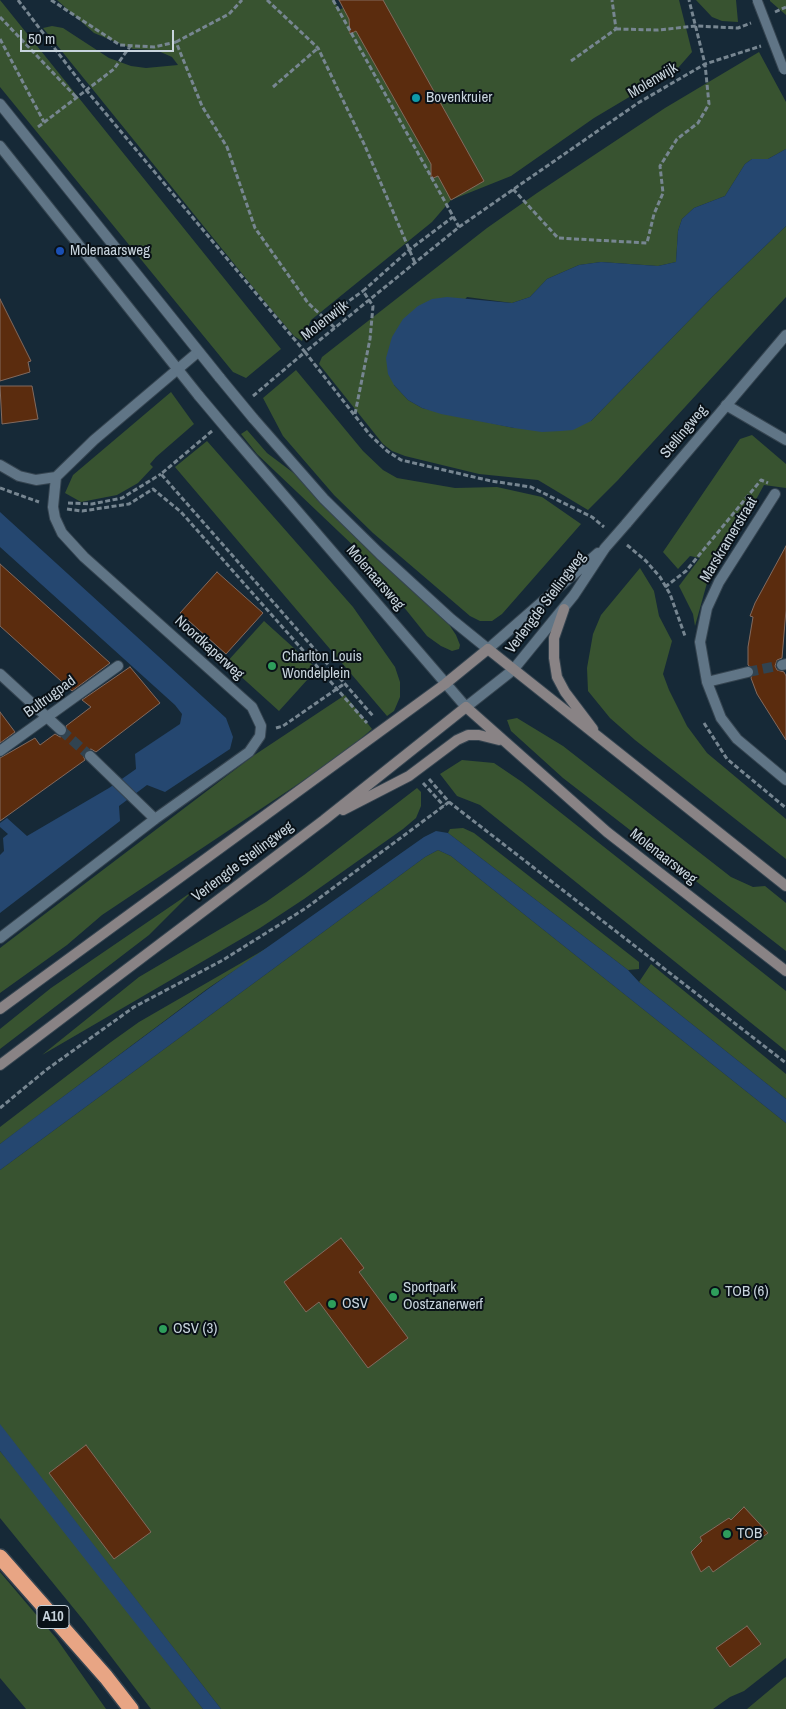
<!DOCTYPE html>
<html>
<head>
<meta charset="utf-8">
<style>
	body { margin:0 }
	#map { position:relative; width:786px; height:1709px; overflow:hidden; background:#162937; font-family:"Archivo Narrow",sans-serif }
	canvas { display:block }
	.scale { position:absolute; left:20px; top:30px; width:154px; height:22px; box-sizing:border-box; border:2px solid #c8d4dd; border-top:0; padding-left:6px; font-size:15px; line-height:18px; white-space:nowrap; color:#c8d4dd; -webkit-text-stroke:4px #091117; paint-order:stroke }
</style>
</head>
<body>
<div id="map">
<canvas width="786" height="1709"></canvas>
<div class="scale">50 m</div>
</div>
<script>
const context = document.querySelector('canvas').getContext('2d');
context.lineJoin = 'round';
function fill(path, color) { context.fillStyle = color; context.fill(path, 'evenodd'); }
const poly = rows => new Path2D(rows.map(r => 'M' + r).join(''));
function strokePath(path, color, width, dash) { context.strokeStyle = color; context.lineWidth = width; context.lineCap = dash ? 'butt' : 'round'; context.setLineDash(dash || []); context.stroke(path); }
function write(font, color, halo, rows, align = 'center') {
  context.font = font + ' "Archivo Narrow",sans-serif'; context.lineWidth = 4; context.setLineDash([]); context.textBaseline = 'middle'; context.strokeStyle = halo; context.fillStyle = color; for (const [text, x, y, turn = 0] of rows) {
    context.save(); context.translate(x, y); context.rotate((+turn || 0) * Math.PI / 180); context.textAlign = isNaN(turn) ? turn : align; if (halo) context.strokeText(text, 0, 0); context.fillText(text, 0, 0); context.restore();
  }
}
fill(poly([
	[0,0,281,349,246,378,233,372,0,87],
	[57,0,334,0,339,10,353,3,352,0,679,0,692,52,678,68,594,118,511,176,451,200,432,222,311,320,302,341,294,336,261,297,43,28,52,26,63,28,109,58,131,66,146,68,178,65,172,57,156,50,133,49,94,33],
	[696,0,736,0,738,22,722,21,712,17],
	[770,0,786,0,786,15,770,1],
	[759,52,786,102,786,149,768,159,752,159,745,164,725,196,694,208,682,219,678,231,676,262,658,266,601,262,579,265,547,279,530,297,512,303,467,297,394,385,408,400,422,408,514,428,591,421,713,296,786,226,786,297,618,480,588,510,538,480,479,474,405,456,392,451,383,444,319,364,322,357,487,228,537,193,665,108],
	[296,370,363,451,383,470,397,478,455,488,497,487,542,497,581,524,502,614,492,621,480,621,470,616,373,533,334,495,283,436,263,398],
	[171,392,194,424,156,457,150,464,153,467,138,483,117,495,81,502,65,493,73,475],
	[247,430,267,453,295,474,448,623,456,635,460,645,459,649,452,651,441,646,427,636,359,551,257,454,241,434],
	[752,435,786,464,786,488,764,485,725,556,707,583,695,626,693,614,679,586,700,558,690,556,678,569,663,552,740,439],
	[207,441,353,607,395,667,400,682,400,697,394,711,387,716,175,467],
	[640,568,654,591,659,616,672,641,663,674,669,690,687,726,707,753,786,819,786,859,635,740,610,718,588,691,587,668,593,634,601,615],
	[264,621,317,669,279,711,226,663],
	[345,695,372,729,343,754,102,915,67,945,0,993,0,948,253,756],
	[517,718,563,746,731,877,753,887,765,886,786,903,786,951,563,778,511,731,507,720],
	[462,760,494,763,522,782,786,991,786,1051,480,805,457,796,440,774],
	[417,788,421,792,421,806,416,818,403,829,304,899,260,928,42,1055,139,977,266,902,304,875],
	[463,828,474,833,639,962,639,969,628,970,448,833,450,829],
	[438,850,451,856,786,1123,786,1658,744,1691,730,1697,713,1709,221,1709,0,1425,0,1170,425,857],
	[193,891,149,935,0,1049,0,1029,51,988],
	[274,944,207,989,0,1144,0,1127,111,1042,139,1022],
	[651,964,786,1074,786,1099,639,982],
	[0,1451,57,1520,203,1709,151,1709,84,1621,0,1518],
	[0,1572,56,1638,106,1709,26,1709,0,1678],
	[786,1677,786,1709,747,1709,784,1678]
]), '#385330');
fill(poly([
	[786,149,786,226,713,296,591,421,573,430,561,431,542,432,514,428,441,414,422,408,408,400,394,385,388,374,386,358,392,337,403,319,418,306,432,299,447,297,512,303,530,297,547,279,579,265,601,262,658,266,676,262,678,231,682,219,694,208,725,196,745,164,752,159,768,159],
	[0,512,226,718,233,737,230,749,165,792,147,785,119,806,120,821,0,913,0,855,4,851,3,838,8,834,0,827,0,823,7,818,27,836,109,788,136,769,135,754,180,724,182,714,175,705,0,547],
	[436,831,448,833,628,970,639,982,786,1099,786,1123,451,856,438,850,425,857,0,1170,0,1144,25,1125,208,989,424,837],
	[0,1424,73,1518,221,1709,203,1709,0,1451]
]), '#254770');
const building = poly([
	[339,0,383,0,484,181,451,200,438,176,431,179,431,164,356,31,350,34,349,19,339,0],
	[0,299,31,361,28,362,30,372,0,381,0,299],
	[0,386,32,386,38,419,2,424,0,386],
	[786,546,786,610,782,658,777,660,775,666,777,670,784,672,786,676,786,740,757,694,751,678,754,670,748,665,748,647,753,617,750,616,755,603,786,546],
	[0,564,68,625,110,663,72,691,61,681,0,626,0,564],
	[217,572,263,613,226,654,180,613,217,572],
	[130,667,160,703,96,752,91,749,85,751,83,755,85,760,0,821,0,758,35,738,40,745,55,734,60,737,66,735,66,726,91,707,82,700,130,667],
	[0,712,15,732,0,743,0,712],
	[341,1238,364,1268,359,1272,408,1338,368,1368,319,1302,306,1312,284,1282,341,1238],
	[86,1445,151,1532,114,1559,49,1473,86,1445],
	[744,1507,768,1533,713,1572,709,1566,701,1572,691,1552,702,1541,700,1537,729,1518,731,1520,744,1507],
	[747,1626,761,1644,730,1667,716,1648,747,1626]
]);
fill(building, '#5b2c0e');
strokePath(building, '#836a5e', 1);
strokePath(poly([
	[748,672,782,665],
	[61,730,90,756]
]), '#314350', 10, [10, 5]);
const pedestrian = poly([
	[0,751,118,666]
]);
const minor = poly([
	[726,405,786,440],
	[0,465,19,476,36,480,56,477],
	[775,494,719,582,707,608,700,642,707,682,721,718,737,739,786,780],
	[782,665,786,664],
	[0,674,61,730],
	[707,682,748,672],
	[90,756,155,819],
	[0,938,155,819,249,752,260,736,261,726,252,707,84,557,62,533,55,518,53,507,56,477,94,440,198,352]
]);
const tertiary = poly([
	[0,104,220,378],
	[0,146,199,396],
	[253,418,324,499,380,554,451,619,488,649,598,553],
	[231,434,466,707,513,670,574,595,605,548],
	[626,524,786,335]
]);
const secondary = poly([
	[564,609,554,638,554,658,557,677,565,692,593,729],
	[343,810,409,776,457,740,468,735,479,735,499,740],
	[0,1009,445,684,488,649,786,886],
	[0,1065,324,820,466,707,607,832,786,971]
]);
const motorway = poly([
	[0,1557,106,1677,131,1709]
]);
strokePath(pedestrian, '#354450', 12);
strokePath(minor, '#354450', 12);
strokePath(tertiary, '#354450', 12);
strokePath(secondary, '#354450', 12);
strokePath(motorway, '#354450', 18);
strokePath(poly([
	[18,0,87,91,305,352,459,227,638,103,705,64,761,46],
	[51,0,120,45,154,47,176,42,202,106,227,147,255,228,308,303,335,328],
	[267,0,318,48,365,146,415,263],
	[333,0,459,227],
	[775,12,786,7],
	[0,17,77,98],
	[616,29,658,30,696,26,738,28,751,23],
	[0,39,44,122],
	[176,42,229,14,242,0],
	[571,61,616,29,612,0],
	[273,87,318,48],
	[38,127,114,69,131,45],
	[513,189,558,238,647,243,654,214,663,193,660,166,677,139,698,123,709,104,705,64,689,0],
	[325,318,363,291],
	[253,396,305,352,370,435,387,451,401,460,491,481,531,487,592,517,604,527],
	[355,414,370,339,373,306,363,291,409,250,453,217],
	[212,431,161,474,373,716],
	[0,488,39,502],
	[68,503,92,504,122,498,161,474],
	[67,509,82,511,129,504,153,489,181,512,367,723],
	[627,545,646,561,660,577,670,594,685,636],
	[665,587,686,571,761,480,768,483],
	[704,723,727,759,786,808],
	[276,728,283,726,344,684],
	[429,779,449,802,786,1063],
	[423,783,444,806],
	[0,1108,46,1070,134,1007,223,960,306,908,449,802]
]), '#778691', 3, [5, 2.5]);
strokePath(pedestrian, '#607586', 10);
strokePath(minor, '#607586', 10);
strokePath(tertiary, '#607586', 10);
strokePath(secondary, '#898385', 10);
strokePath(motorway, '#e8a584', 15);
const serviceBridge = poly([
	[757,0,784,70]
]);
const tertiaryBridge = poly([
	[220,378,253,418],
	[199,396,231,434],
	[605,548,626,524]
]);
strokePath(serviceBridge, '#354450', 11, []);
strokePath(tertiaryBridge, '#354450', 12, []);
strokePath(serviceBridge, '#607586', 9);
strokePath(tertiaryBridge, '#607586', 10);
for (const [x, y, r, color] of [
	[416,98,5,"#0f9aa8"],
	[60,251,5,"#1a4fb4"],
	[272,666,5,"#2e9e5b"],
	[715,1292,5,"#2e9e5b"],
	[393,1297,5,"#2e9e5b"],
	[332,1304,5,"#2e9e5b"],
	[163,1329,5,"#2e9e5b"],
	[727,1534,5,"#2e9e5b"]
]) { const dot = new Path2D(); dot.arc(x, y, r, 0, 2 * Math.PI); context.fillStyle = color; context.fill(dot); strokePath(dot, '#091117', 2); }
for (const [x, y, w] of [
	[53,1617,32]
]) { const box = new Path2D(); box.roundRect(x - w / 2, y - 11.5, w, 23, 4); context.fillStyle = '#091117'; context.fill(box); strokePath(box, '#c8d4dd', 1); }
write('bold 14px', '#c8d4dd', null, [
	["A10",53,1617]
]);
write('15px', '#c8d4dd', '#091117', [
	["Molenwijk",653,81,-31],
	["Molenwijk",325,321,-38],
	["Stellingweg",684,432,-50],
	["Marskramerstraat",729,540,-59],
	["Molenaarsweg",375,578,49],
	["Verlengde Stellingweg",546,603,-53],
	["Noordkaperweg",209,648,42],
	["Bultrugpad",50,697,-36],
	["Molenaarsweg",663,857,38],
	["Verlengde Stellingweg",243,862,-37]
]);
write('15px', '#c8d4dd', '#091117', [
	["Bovenkruier",426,98],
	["Molenaarsweg",70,251],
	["Charlton Louis",282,657],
	["Wondelplein",282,674],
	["Sportpark",403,1288],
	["Oostzanerwerf",403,1305],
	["TOB (6)",725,1292],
	["OSV",342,1304],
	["OSV (3)",173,1329],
	["TOB",737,1534]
], 'left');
</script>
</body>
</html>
